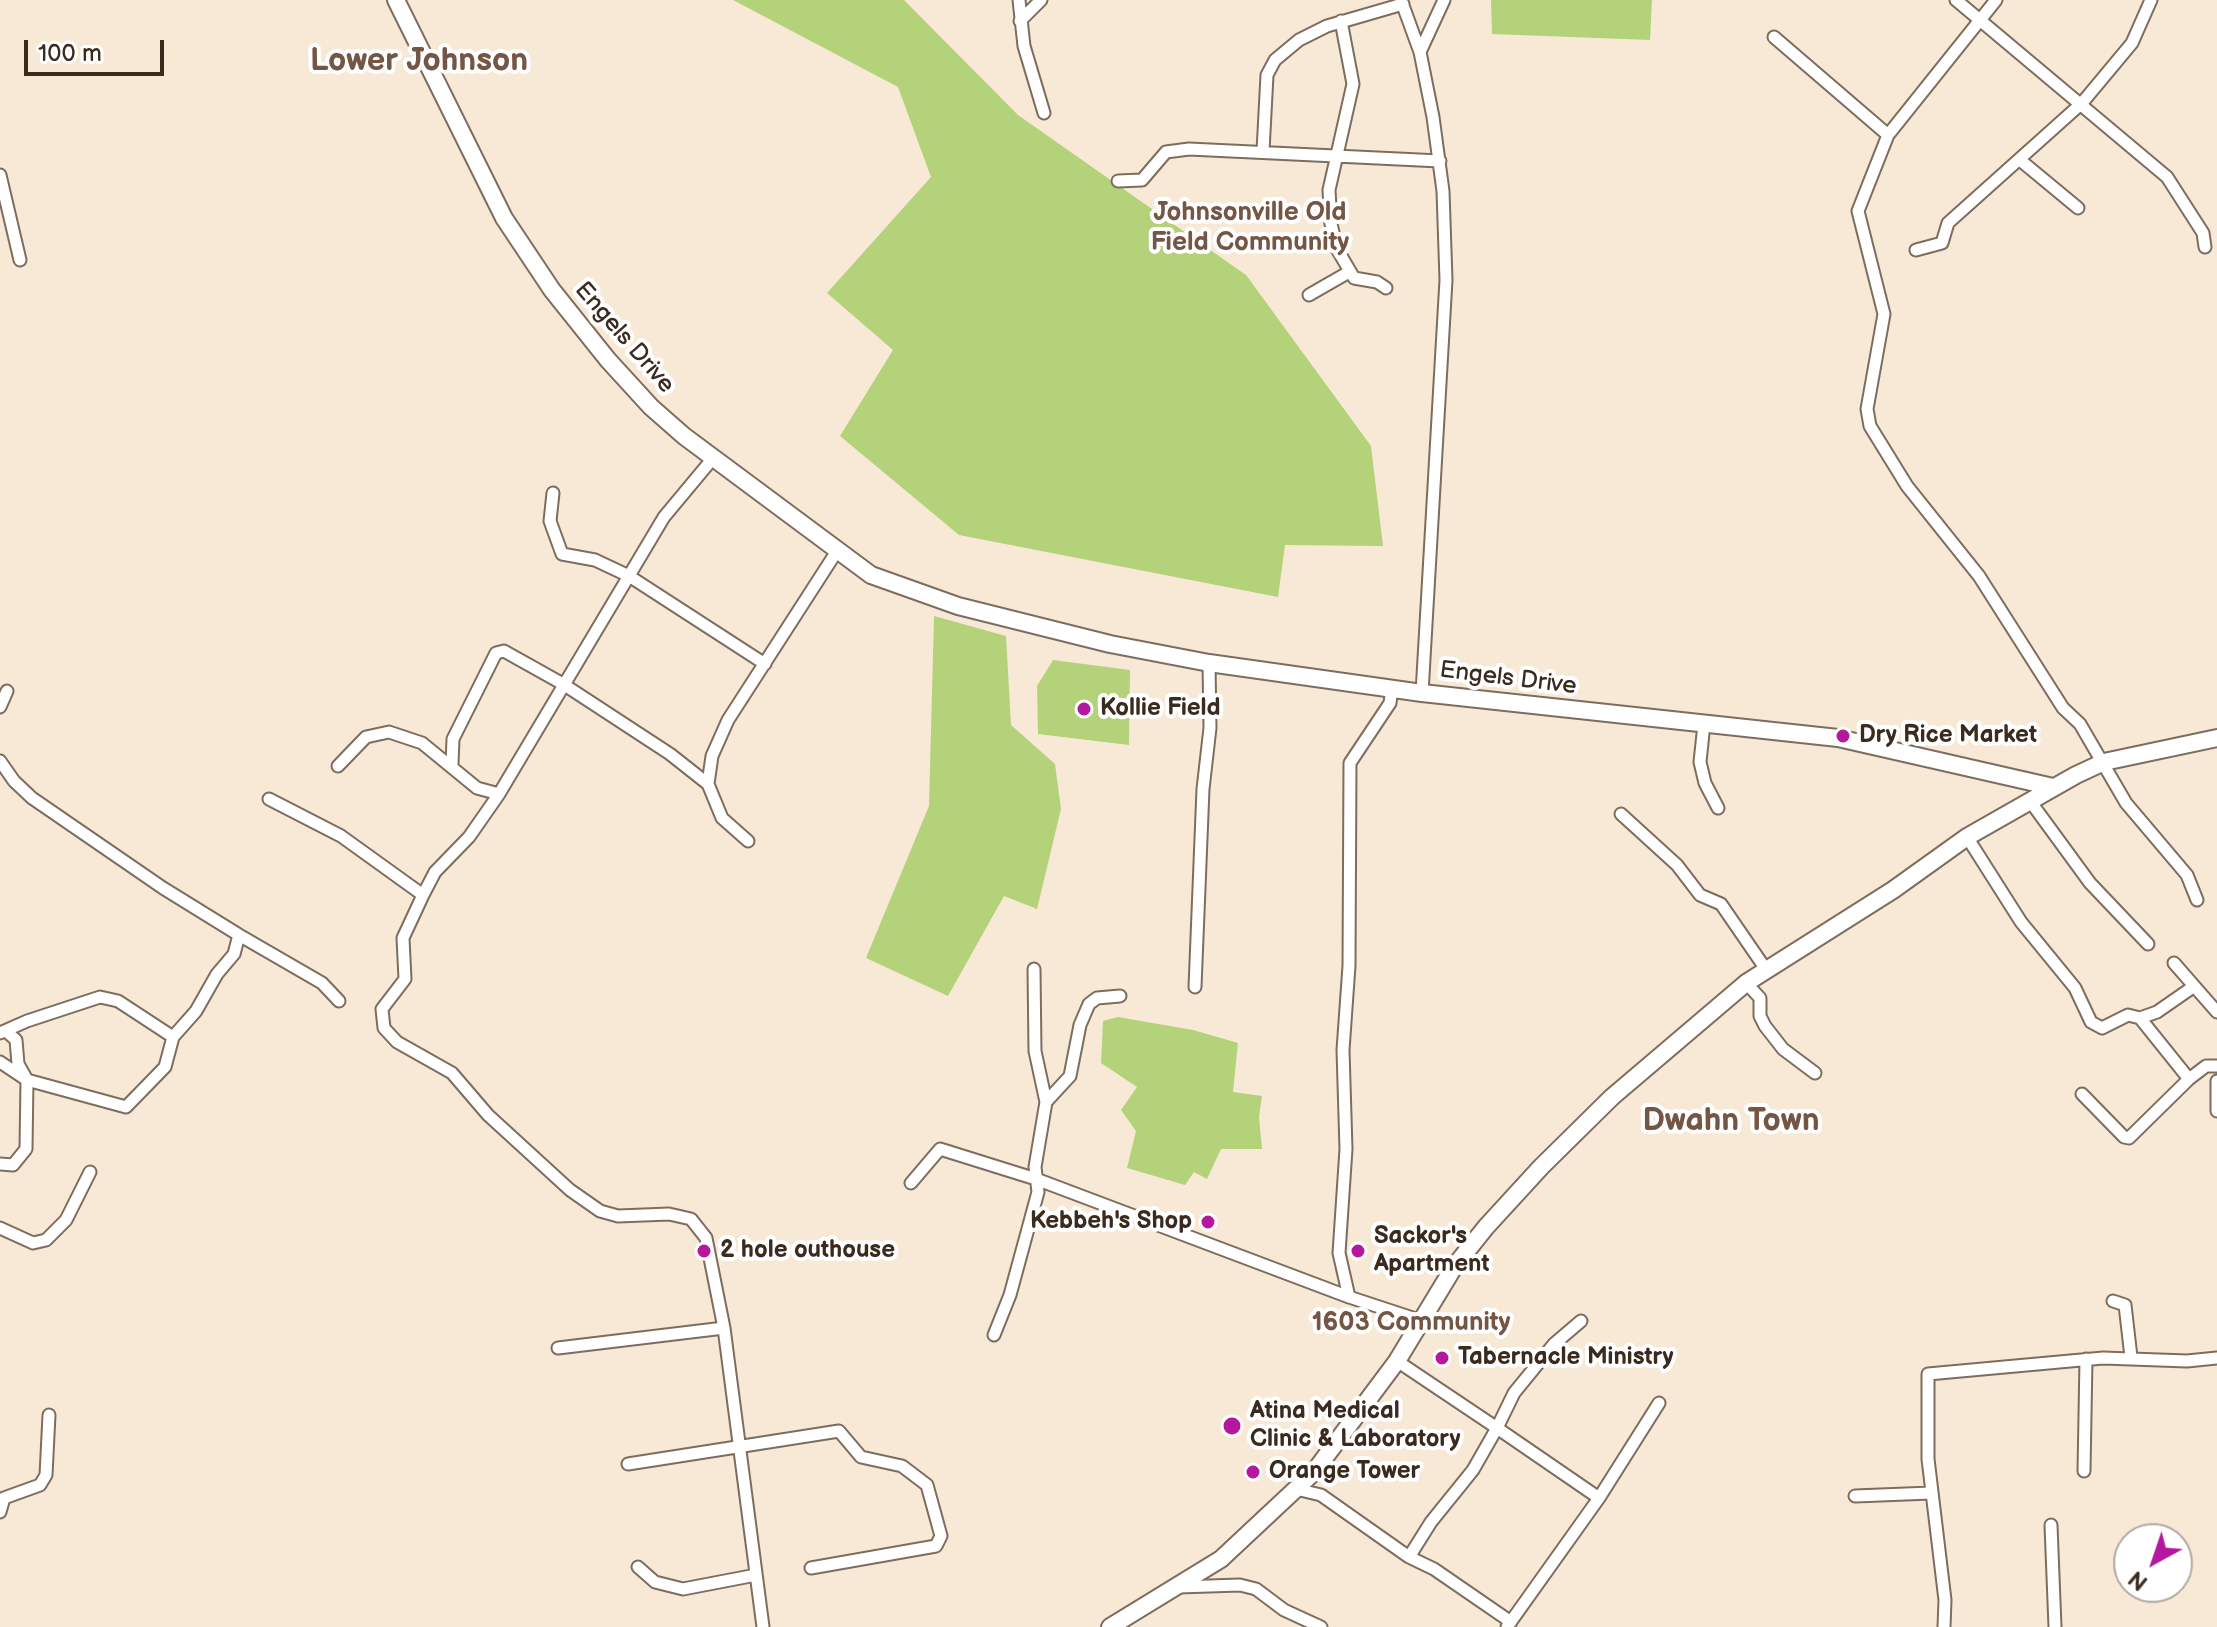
<!DOCTYPE html>
<html>
<head>
<meta charset="utf-8">
<style>
	body { margin:0 }
	#map { position:relative; width:2217px; height:1627px; overflow:hidden; background:#f8e9d6; font-family:"Balsamiq Sans",sans-serif }
	canvas { display:block }
	.north { position:absolute; left:2113px; top:1523px; width:80px; height:80px; box-sizing:border-box; background:#fff; border:2px solid #b1aaa5; border-radius:50%; rotate:220deg; font-size:22px; font-weight:700; line-height:32px; text-align:center; color:#3b2a1e }
	.north::after { content:''; display:block; margin:auto; width:28px; height:36px; background:#b5179e; clip-path:polygon(50% 0,100% 100%,50% 72%,0 100%) }
	.scale { position:absolute; left:24px; top:40px; width:140px; height:36px; box-sizing:border-box; border:4px solid #3b2a1e; border-top:0; padding-left:10px; font-size:24px; line-height:28px; white-space:nowrap; color:#3b2a1e; -webkit-text-stroke:6px #fff; paint-order:stroke }
</style>
</head>
<body>
<div id="map">
<canvas width="2217" height="1627"></canvas>
<div class="north">N</div>
<div class="scale">100 m</div>
</div>
<script>
const context = document.querySelector('canvas').getContext('2d');
context.lineJoin = 'round';
function fill(path, color) { context.fillStyle = color; context.fill(path, 'evenodd'); }
const poly = rows => new Path2D(rows.map(r => 'M' + r).join(''));
function strokePath(path, color, width, dash) { context.strokeStyle = color; context.lineWidth = width; context.lineCap = dash ? 'butt' : 'round'; context.setLineDash(dash || []); context.stroke(path); }
function write(font, color, halo, rows, align = 'center') {
  context.font = font + ' "Balsamiq Sans",sans-serif'; context.lineWidth = 8; context.setLineDash([]); context.textBaseline = 'middle'; context.strokeStyle = halo; context.fillStyle = color; for (const [text, x, y, turn = 0] of rows) {
    context.save(); context.translate(x, y); context.rotate((+turn || 0) * Math.PI / 180); context.textAlign = isNaN(turn) ? turn : align; if (halo) context.strokeText(text, 0, 0); context.fillText(text, 0, 0); context.restore();
  }
}
fill(poly([
	[733,0,904,0,1018,115,1246,275,1371,446,1383,546,1285,545,1278,597,959,535,840,436,893,350,827,293,931,177,898,87],
	[1491,0,1652,0,1650,40,1492,34],
	[934,616,1006,636,1011,725,1055,764,1061,809,1037,909,1004,896,948,996,866,958,929,806],
	[1053,660,1130,670,1129,745,1038,734,1037,686],
	[1118,1017,1193,1030,1238,1043,1233,1092,1262,1096,1259,1117,1262,1149,1221,1149,1207,1179,1194,1172,1185,1185,1127,1168,1136,1131,1121,1110,1137,1087,1101,1063,1103,1021]
]), '#b3d27a');
const street = poly([
	[1019,0,1024,46,1044,113],
	[1401,0,1420,52,1433,117,1443,191,1446,280,1422,693],
	[1956,0,2167,177,2203,233,2205,247],
	[1996,0,1888,135,1858,211,1884,314,1867,409,1870,426,1907,486,1979,576,2063,708,2080,724,2126,803,2187,875,2197,900],
	[1020,21,1041,0],
	[1341,21,1353,84,1329,190,1331,224,1337,249,1354,278,1377,282,1386,288],
	[1774,37,1888,135],
	[1420,52,1444,0],
	[1263,151,1267,75,1275,60,1299,40,1327,26,1403,4],
	[2020,160,2078,208],
	[0,175,20,260],
	[1118,181,1142,180,1166,152,1189,149,1440,161],
	[1916,250,1942,243,1948,223,2082,103,2132,43,2151,0],
	[1309,295,1349,272],
	[553,493,550,521,562,554,595,560,629,576,765,664],
	[0,707,7,691],
	[1704,724,1700,762,1705,783,1718,808],
	[0,761,14,781,32,798,163,888,239,935],
	[452,764,453,739,496,653,504,651,563,684,670,754,708,784,722,818,748,841],
	[708,784,712,756,728,720,837,551],
	[499,794,664,517,714,457],
	[269,799,341,836,423,895,435,872,469,837,499,794,477,788,422,743,389,732,366,737,338,766],
	[2030,801,2090,883,2148,944],
	[1621,814,1677,865,1700,895,1721,904,1765,968],
	[1967,837,2021,922,2075,988,2091,1022,2102,1028,2128,1015,2140,1018,2189,1079],
	[423,895,403,938,405,979,382,1009,384,1028,397,1042,452,1073,488,1115,570,1190,600,1211,618,1216,669,1214,691,1219,706,1238,724,1328,763,1627],
	[2174,963,2217,1012],
	[1746,983,1760,998,1760,1016,1765,1026,1783,1049,1815,1073],
	[1195,987,1203,789,1210,728,1209,663],
	[2140,1018,2157,1012,2193,987],
	[0,1033,27,1021,100,997,118,1001,173,1037],
	[0,1062,27,1080,126,1107,165,1067,173,1037,196,1011,217,974,234,954,239,935,322,983,339,1001],
	[2217,1081,2217,1111],
	[2082,1094,2124,1137,2129,1138,2189,1079,2206,1066,2217,1066],
	[1046,1102,1070,1076,1080,1025,1089,1004,1097,998,1120,996],
	[0,1164,13,1165,26,1149,27,1080,18,1064,16,1040,6,1031],
	[911,1183,940,1149,1036,1179,1349,1297,1422,1321],
	[0,1228,33,1243,46,1240,66,1220,90,1172],
	[1349,1297,1339,1253,1346,1149,1343,1050,1349,966,1350,763,1390,703,1392,688],
	[2113,1301,2125,1305,2131,1357],
	[994,1335,1010,1295,1038,1192,1035,1167,1046,1102,1035,1051,1034,969],
	[558,1348,724,1328],
	[1397,1361,1497,1428,1514,1393,1554,1344,1581,1321],
	[628,1464,839,1431,861,1457,902,1466,927,1485,941,1536,936,1546,811,1568],
	[2084,1471,2086,1359],
	[1296,1489,1321,1495,1409,1557,1431,1522,1473,1470,1497,1428,1599,1498,1507,1627],
	[1855,1496,1931,1493],
	[1599,1498,1659,1403],
	[0,1512,4,1498,40,1485,46,1475,49,1415],
	[2051,1525,2055,1627],
	[1409,1557,1434,1569,1511,1622],
	[638,1567,655,1582,683,1589,756,1575],
	[1178,1587,1240,1585,1256,1589,1284,1610,1321,1627],
	[1944,1627,1945,1600,1928,1459,1928,1374,2103,1358,2187,1361,2217,1358]
]);
const secondary = poly([
	[396,0,504,218,552,290,608,360,651,407,684,436,871,575,958,606,1110,644,1209,663,1422,693,1838,738,2053,787],
	[1110,1627,1221,1559,1314,1472,1397,1361,1454,1267,1486,1227,1541,1167,1612,1097,1746,983,1893,890,1967,837,2076,775,2104,762,2217,738]
]);
strokePath(street, '#7d6d5e', 15);
strokePath(secondary, '#7d6d5e', 20);
strokePath(street, '#fff', 11);
strokePath(secondary, '#fff', 16);
for (const [x, y, r, color] of [
	[1084,709,8,"#b5179e"],
	[1843,736,8,"#b5179e"],
	[1208,1222,8,"#b5179e"],
	[704,1251,8,"#b5179e"],
	[1358,1251,8,"#b5179e"],
	[1442,1358,8,"#b5179e"],
	[1232,1426,10,"#b5179e"],
	[1253,1472,8,"#b5179e"]
]) { const dot = new Path2D(); dot.arc(x, y, r, 0, 2 * Math.PI); context.fillStyle = color; context.fill(dot); strokePath(dot, '#fff', 3); }
write('24px', '#3b2a1e', '#fff', [
	["Engels Drive",624,338,49],
	["Engels Drive",1508,679,7]
]);
write('bold 24px', '#3b2a1e', '#fff', [
	["Kollie Field",1100,709],
	["Dry Rice Market",1859,736],
	["Kebbeh's Shop",1192,1222,"right"],
	["Sackor's",1374,1237],
	["Apartment",1374,1265],
	["2 hole outhouse",720,1251],
	["Tabernacle Ministry",1458,1358],
	["Atina Medical",1250,1412],
	["Clinic & Laboratory",1250,1440],
	["Orange Tower",1269,1472]
], 'left');
write('bold 26px', '#755543', '#fff', [
	["Johnsonville Old",1250,213],
	["Field Community",1250,243],
	["1603 Community",1411,1323]
]);
write('bold 32px', '#755543', '#fff', [
	["Lower Johnson",419,62],
	["Dwahn Town",1731,1122]
]);
</script>
</body>
</html>
